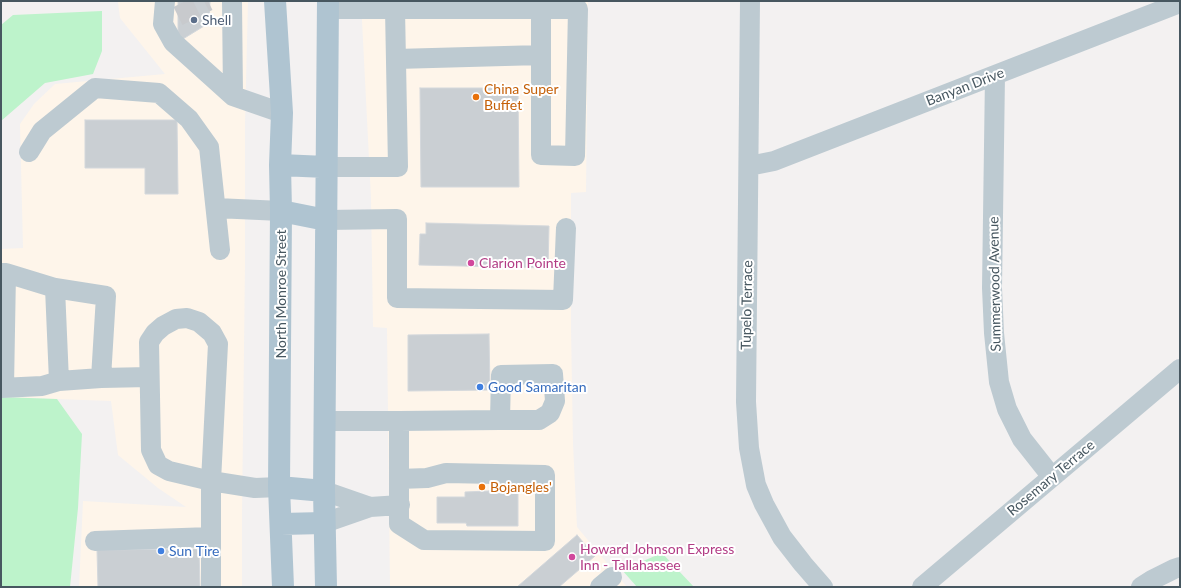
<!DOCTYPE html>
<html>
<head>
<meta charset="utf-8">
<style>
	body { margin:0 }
	#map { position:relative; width:1181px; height:588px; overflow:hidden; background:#f3f1f1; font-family:Lato,sans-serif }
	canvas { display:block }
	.frame { position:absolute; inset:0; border:2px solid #475760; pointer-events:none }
</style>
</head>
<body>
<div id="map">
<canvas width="1181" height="588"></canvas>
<div class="frame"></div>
</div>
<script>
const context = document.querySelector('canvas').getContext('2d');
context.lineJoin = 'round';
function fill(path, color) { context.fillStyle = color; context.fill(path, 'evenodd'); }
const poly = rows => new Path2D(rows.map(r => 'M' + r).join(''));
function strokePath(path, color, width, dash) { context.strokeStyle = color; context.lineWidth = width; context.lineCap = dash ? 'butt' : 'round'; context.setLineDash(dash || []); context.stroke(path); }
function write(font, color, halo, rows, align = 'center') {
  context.font = font + ' Lato,sans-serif'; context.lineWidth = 4; context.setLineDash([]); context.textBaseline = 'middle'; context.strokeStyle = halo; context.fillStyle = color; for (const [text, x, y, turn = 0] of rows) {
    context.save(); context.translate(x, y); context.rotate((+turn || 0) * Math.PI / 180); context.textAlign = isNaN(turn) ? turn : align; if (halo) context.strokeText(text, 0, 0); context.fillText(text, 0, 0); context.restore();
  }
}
fill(poly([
	[107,1,248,1,245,124,245,264,242,515,242,587,79,587,83,501,186,507,158,488,118,455,111,401,1,397,1,249,23,248,20,124,34,104,55,84,165,74,120,18,118,2],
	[361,1,588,1,586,192,571,193,571,329,573,444,577,527,627,587,390,587,387,328,373,327,371,198]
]), '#fef5ea');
fill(poly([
	[102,11,102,51,93,74,45,83,1,121,1,25,13,15],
	[1,397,57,399,82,434,78,508,70,587,1,587],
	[662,553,694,587,637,587,622,570]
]), '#bdf3cb');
const building = poly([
	[178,1,210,1,209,23,178,42,178,1],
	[420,88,518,88,519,187,421,187,420,88],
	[85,120,177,120,178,194,145,194,145,168,85,168,85,120],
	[426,223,549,226,548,268,419,265,420,234,426,234,426,223],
	[489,334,490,390,408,391,408,335,489,334],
	[489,491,489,493,518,493,518,526,467,526,466,523,437,523,437,497,465,497,465,492,489,491],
	[577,535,595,556,559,587,517,587,577,535],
	[199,549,200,587,98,587,97,550,199,549]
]);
fill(building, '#cacfd3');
strokePath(building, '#d4d8dc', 1);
strokePath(poly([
	[178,16,208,1]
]), '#c8cacd', 20, [20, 10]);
strokePath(poly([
	[165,1,163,24,173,42,233,96,282,113],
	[232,1,233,96],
	[750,1,746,402,749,448,756,485,764,504,782,537,803,564,823,587],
	[328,9,578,9,575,156,541,155,541,9],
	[396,59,541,55],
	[995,75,992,288,994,333,999,382,1007,409,1022,439,1052,477],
	[29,152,42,131,95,88,159,93,189,119,209,147,220,250],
	[749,166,774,161,1180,3],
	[326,167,398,167,395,9],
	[216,208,281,211],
	[326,220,397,219,397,298,563,300,566,228],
	[1,273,6,273,55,288,106,296,101,378],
	[55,288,59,381],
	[4,387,6,273],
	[1,388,42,386,59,381,101,378,149,377],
	[324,421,399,421,500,420,539,420,550,413,555,401,553,374,501,375,500,420],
	[399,421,399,524,424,540,545,541,545,475,446,473,427,478,399,479],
	[324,491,370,507],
	[324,523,370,507,400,505],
	[95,541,211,537],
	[211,587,211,481,218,344,212,333,199,322,187,318,176,319,163,326,155,333,149,342,151,450,158,465,169,471,211,481,255,488,279,487],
	[600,587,612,577],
	[922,587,1180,369],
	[1141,587,1152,580,1174,569,1180,567]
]), '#bdcad1', 20);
strokePath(poly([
	[275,1,282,113,280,165,281,211,279,487,283,587],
	[280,165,326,167],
	[281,211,326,220],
	[279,487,324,491],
	[281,524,324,523],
	[326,587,324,491,328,1]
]), '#afc4d1', 22);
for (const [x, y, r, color] of [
	[194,20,4,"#5c6f8a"],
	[476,97,4,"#e8710a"],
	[471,263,4,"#d1479c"],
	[480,387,4,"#3f7fe0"],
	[482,487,4,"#e8710a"],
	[161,551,4,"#3f7fe0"],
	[572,557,4,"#d1479c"]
]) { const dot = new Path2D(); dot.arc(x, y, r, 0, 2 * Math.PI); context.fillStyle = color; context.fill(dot); strokePath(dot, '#fff', 1.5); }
write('14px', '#4e5e75', '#fff', [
	["Shell",202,20]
], 'left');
write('14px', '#475760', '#fff', [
	["Banyan Drive",965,87,-21],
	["Summerwood Avenue",995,284,-91],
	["North Monroe Street",281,294,-90],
	["Tupelo Terrace",747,305,-89],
	["Rosemary Terrace",1051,478,-40]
]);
write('14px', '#c56008', '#fff', [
	["China Super",484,89],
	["Buffet",484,105],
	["Bojangles'",490,487]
], 'left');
write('14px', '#b23c85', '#fff', [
	["Clarion Pointe",479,263],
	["Howard Johnson Express",580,549],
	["Inn - Tallahassee",580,565]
], 'left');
write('14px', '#366cbe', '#fff', [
	["Good Samaritan",488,387],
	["Sun Tire",169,551]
], 'left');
</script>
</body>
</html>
